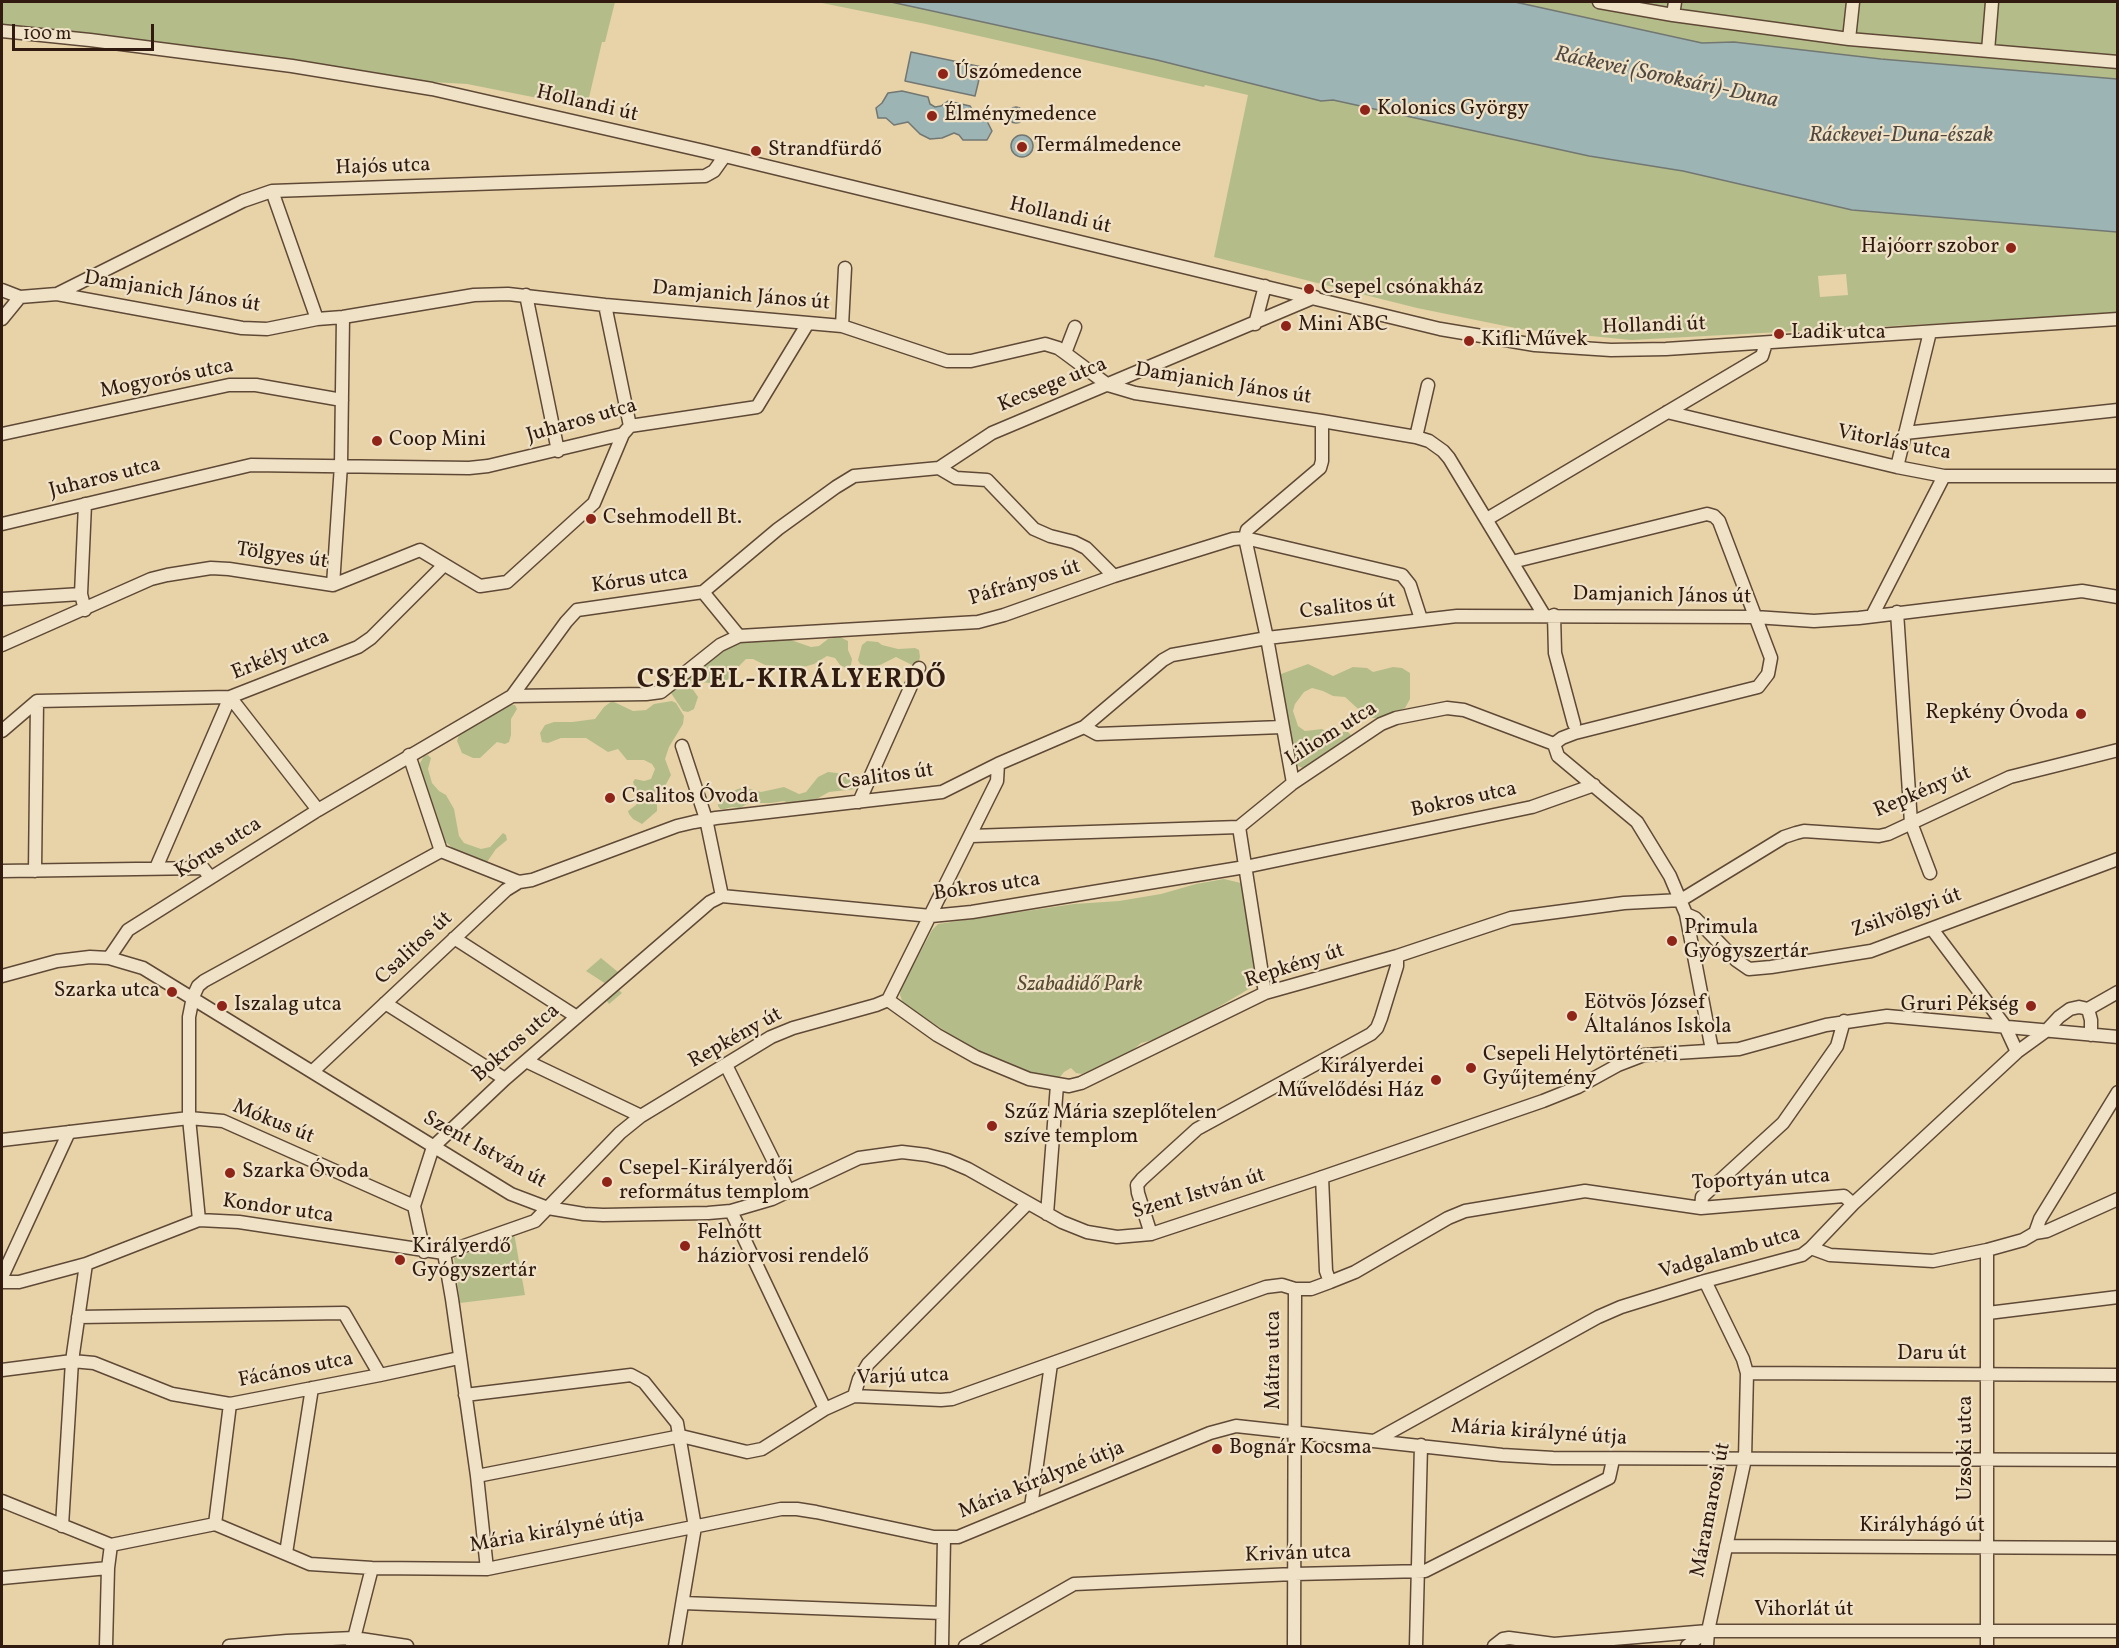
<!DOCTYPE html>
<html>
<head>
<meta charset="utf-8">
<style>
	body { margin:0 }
	#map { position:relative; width:2119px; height:1648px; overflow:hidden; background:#e8d3a9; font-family:Vollkorn,serif }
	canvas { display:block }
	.frame { position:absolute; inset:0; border:3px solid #311b10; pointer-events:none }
	.scale { position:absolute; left:12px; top:24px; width:142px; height:27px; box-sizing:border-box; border:3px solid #311b10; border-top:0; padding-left:8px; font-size:18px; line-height:21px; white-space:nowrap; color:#311b10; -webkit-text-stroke:4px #f0e2c7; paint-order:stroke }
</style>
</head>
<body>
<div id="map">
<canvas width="2119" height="1648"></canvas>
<div class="frame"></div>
<div class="scale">100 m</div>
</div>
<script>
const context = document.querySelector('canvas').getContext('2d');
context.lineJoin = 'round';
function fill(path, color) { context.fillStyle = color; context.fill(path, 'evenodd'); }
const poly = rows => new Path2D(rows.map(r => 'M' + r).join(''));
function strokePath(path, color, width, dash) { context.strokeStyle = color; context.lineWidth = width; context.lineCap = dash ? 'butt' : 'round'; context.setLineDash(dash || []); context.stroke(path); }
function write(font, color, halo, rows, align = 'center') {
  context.font = font + ' Vollkorn,serif'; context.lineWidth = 4.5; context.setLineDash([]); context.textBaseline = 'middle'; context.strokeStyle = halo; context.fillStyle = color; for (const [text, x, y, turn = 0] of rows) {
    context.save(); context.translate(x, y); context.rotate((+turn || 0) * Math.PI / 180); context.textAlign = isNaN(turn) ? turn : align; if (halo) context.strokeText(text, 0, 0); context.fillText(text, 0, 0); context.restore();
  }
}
fill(poly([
	[2,2,615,2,605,42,602,42,588,102,583,107,467,84,414,81,2,35],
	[817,2,891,2,1157,60,1321,101,1333,100,1589,156,1683,171,1852,210,2117,232,2117,314,1631,340,1520,329,1417,308,1214,257,1248,95,1205,85,1204,87,926,24],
	[1846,274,1848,295,1820,297,1818,276],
	[1515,2,2117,2,2117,79,1881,59,1734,42,1702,43],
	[840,637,848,641,848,650,852,659,851,665,848,669,840,665,835,658,827,656,814,664,800,668,765,665,753,659,746,659,739,666,731,677,722,684,699,682,694,685,692,688,698,697,694,709,688,712,683,711,671,693,673,688,704,661,732,644,747,641,753,642,788,639,811,647,819,646,828,639],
	[867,641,878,642,882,645,898,649,915,648,919,650,920,657,918,664,912,665,896,657,880,665,871,667,860,664,858,660,862,645],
	[1308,664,1333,676,1353,667,1367,668,1373,672,1393,667,1402,668,1410,673,1410,699,1405,708,1381,719,1367,717,1345,697,1333,696,1323,691,1312,688,1304,692,1295,704,1293,711,1298,726,1305,731,1322,729,1333,736,1343,732,1348,732,1351,735,1347,742,1313,765,1303,768,1298,766,1294,759,1278,678,1281,674],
	[612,701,633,711,646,710,654,704,672,701,676,703,684,716,683,724,669,747,665,759,671,775,664,788,657,793,657,811,642,824,633,819,629,814,628,811,636,805,639,798,633,782,635,779,644,781,651,779,655,769,652,764,644,760,627,760,618,749,608,752,586,738,561,738,548,743,542,742,540,733,545,725,554,722,572,722,595,719,604,707],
	[506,704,515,705,517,709,511,719,511,735,509,742,505,744,497,742,480,758,473,758,462,753,457,741,459,735,468,727],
	[428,755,431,758,428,769,432,783,439,791,446,795,454,809,459,836,464,843,481,849,490,847,503,833,506,835,507,840,496,849,487,862,475,862,460,854,437,835,419,775,420,763,424,756],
	[828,772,837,773,846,777,858,777,862,781,856,789,829,792,806,805,793,805,784,801,771,803,749,803,740,808,732,807,725,809,720,809,718,806,718,804,731,792,743,787,761,792,784,787,799,794,806,792,818,777],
	[1224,879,1245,884,1258,978,1254,986,1169,1036,1141,1043,1128,1054,1082,1074,1076,1073,1071,1068,1064,1072,1057,1081,1040,1077,982,1053,963,1043,903,1003,900,995,901,988,932,930,938,924,1074,904,1119,901,1161,894,1196,884],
	[601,958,618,972,617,988,622,993,609,1004,606,1000,607,988,606,984,586,971],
	[514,1233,525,1295,460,1303,454,1258,490,1245]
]), '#b4bd8a');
const water = poly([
	[891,2,1515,2,1702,43,1734,42,1881,59,2117,79,2117,232,1852,210,1683,171,1589,156,1333,100,1321,101,1157,60,891,2],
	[911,52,982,67,975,96,905,81,911,52],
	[902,91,928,97,930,104,935,107,941,106,948,101,970,106,973,111,982,111,992,131,987,140,963,140,959,135,954,133,942,138,930,139,920,134,908,122,894,125,886,118,878,118,876,108,882,103,888,93,902,91],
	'1008 115a8 8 0 1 1 16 0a8 8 0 1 1-16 0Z',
	'1011 146a11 11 0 1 1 22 0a11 11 0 1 1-22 0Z'
]);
fill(water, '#9db4b4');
strokePath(water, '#727772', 1.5);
const minor = poly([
	[1599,2,1673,15,1849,39,2118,62],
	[1673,15,1675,2],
	[2,31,90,40,292,66,432,89,704,151,1440,329,1535,345,1611,350,1666,349,2118,319],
	[1849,39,1853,2],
	[1988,51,1992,2],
	[272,191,317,319],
	[2,290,20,297,57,294,242,328,267,329,317,319,343,317,474,295,508,294,605,305,842,326,947,361,971,361,1045,344,1058,348,1065,353,1108,385,1135,393,1322,421,1416,437,1429,441,1443,451,1449,458,1544,615],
	[57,294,243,201,272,191,705,176,714,171,724,157],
	[526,295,558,451],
	[605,305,630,426],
	[2,319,20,297],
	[1255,324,1265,286],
	[842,326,845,268],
	[1065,353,1075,327],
	[1667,412,1897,467,1944,476,2118,476],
	[1905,433,2118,410],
	[2,434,229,385,256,385,342,400],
	[1416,437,1428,385],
	[1897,467,1930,332],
	[939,468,992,433,1315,297],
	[1487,519,1762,356,1766,343],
	[2,524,251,465,469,468,488,466,623,434,630,426,757,407,808,323],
	[1245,538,1267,638,1293,783],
	[1245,538,1247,530,1320,468,1322,461,1322,421],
	[1512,562,1707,514,1714,516,1719,521,1771,658,1768,674,1758,687,1575,733,1562,738,1554,744],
	[333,585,341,465,343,317],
	[703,592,739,636],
	[2,599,81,594],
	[85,610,81,594,85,504],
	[1897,612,1911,823,1930,873],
	[1554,615,1555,653,1574,724],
	[1872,616,1944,476],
	[2,645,151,579,167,575,211,568,229,569,333,585,420,550,480,586,507,582,594,503,623,434],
	[512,696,646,694,661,692,720,645,739,636,978,622,1004,615,1114,576,1233,539,1245,538,1402,575,1410,585,1421,619],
	[1084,727,1097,734,1282,727],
	[2,731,37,701,230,697,358,647,371,638,444,565],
	[682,746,706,819,722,896],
	[409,755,441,851],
	[859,802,919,668],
	[1239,827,1265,993],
	[971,836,1239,827,1293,783,1381,724,1396,718,1447,708,1464,710,1554,744,1558,756,1637,822,1670,876,1686,914,1712,1050],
	[441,851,519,882],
	[156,868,230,697,318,810],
	[2,871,203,868,210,877],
	[35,871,37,701],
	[1686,914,1695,918,1736,960,1749,969,1771,967,1871,951,2118,859],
	[1932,929,2005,1026,2017,1052],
	[454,938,577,1017],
	[109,958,128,930,318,810,512,696,566,622,577,610,703,592,778,529,836,487,854,476,939,468,956,478,987,480,1034,529,1050,536,1074,542,1086,548,1114,576],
	[2,976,57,961,90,957,109,958,143,968,511,1194,548,1208,584,1214,603,1215,708,1213,731,1211,772,1199,859,1158,902,1152,927,1155,947,1160,968,1169,1062,1222,1087,1232,1117,1237,1151,1234,1308,1182,1543,1101,1578,1087,1618,1065,1644,1055,1739,1049,1826,1025,1887,1016,2118,1037],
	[888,1000,997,781,998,764],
	[385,1003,505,1079],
	[2088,1009,2091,1020,2091,1035],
	[528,1062,641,1116],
	[726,1065,789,1192],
	[313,1071,506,890,519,882,532,880,677,826,694,822,716,818,942,792,998,764,1084,727,1163,660,1172,655,1267,638,1457,616,1755,617,1814,621,1859,618,2082,591,2118,597],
	[2,1140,189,1118,223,1121,414,1206],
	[1322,1177,1326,1271,1330,1282],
	[1701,1208,1702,1197,1783,1123,1837,1046,1844,1021],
	[731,1211,825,1409],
	[1047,1214,1057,1085],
	[199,1220,189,1118,189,1017,193,997,198,986,204,981,441,851],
	[2035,1233,2040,1219,2118,1092],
	[1151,1234,1138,1193,1137,1185,1142,1179,1197,1129,1371,1034,1377,1028,1381,1018,1397,966,1397,956],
	[1811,1248,1830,1255,1933,1261,1987,1250,2023,1240,2035,1233,2047,1231,2118,1199],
	[424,1252,414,1206,433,1147,505,1079,710,902,722,896,931,916,972,912,1245,867,1532,807,1594,785],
	[444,1253,452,1299,477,1476,487,1569],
	[2,1277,69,1132],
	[1705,1281,1743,1359,1747,1373,1745,1459,1708,1631,1707,1646],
	[2,1282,19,1282,86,1264,199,1220,239,1222,444,1253,535,1221,620,1133,641,1116,771,1037,793,1028,876,1005,888,1000,937,1035,976,1057,1029,1079,1069,1086,1081,1083,1265,993,1397,956,1511,918,1624,903,1681,900,1784,837,1796,833,1804,831,1879,836,1888,834,2010,777,2118,750],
	[1988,1313,2118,1297],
	[78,1317,344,1313,380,1375],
	[2,1370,72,1361,94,1363,172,1394,230,1404,380,1375,459,1358],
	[1747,1373,2118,1375],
	[465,1395,631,1375,644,1382,677,1423,695,1527,675,1646],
	[854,1396,859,1379,868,1364,1028,1203],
	[1376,1440,1598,1317,1621,1307,1705,1281,1802,1255,1811,1248,1853,1204,2017,1052,2046,1031,2059,1017,2070,1009,2079,1007,2088,1009,2118,992],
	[477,1476,681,1436,747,1452,762,1449,825,1409,854,1396,941,1400,952,1399,1266,1287,1282,1285,1295,1289,1311,1289,1330,1282,1355,1272,1448,1218,1465,1211,1585,1191,1701,1208,1844,1196,1853,1204],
	[2,1501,111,1545,215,1524,310,1564,372,1568,487,1569,781,1509,797,1509,816,1512,934,1537,958,1537,1210,1433,1236,1426,1502,1455,1553,1458,2118,1460],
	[1031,1507,1051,1364],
	[215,1524,230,1404],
	[62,1526,72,1361,86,1264],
	[1726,1546,2118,1548],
	[286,1553,312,1388],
	[2,1578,108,1568],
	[683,1603,942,1613],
	[106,1646,108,1568,111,1545],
	[229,1646,287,1641,354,1638,407,1646],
	[352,1646,372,1568],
	[942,1646,944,1538],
	[965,1646,1074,1584,1294,1574,1425,1571,1609,1478,1613,1460],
	[1294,1646,1295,1289],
	[1416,1646,1421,1445],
	[1494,1646,1503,1639,1509,1638,1554,1644,1708,1631,2118,1631],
	[1687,1646,1707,1631],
	[1987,1646,1987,1250]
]);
strokePath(minor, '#5f4936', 15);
strokePath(minor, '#f0e2c7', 12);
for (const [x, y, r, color] of [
	[943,74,6,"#8f2418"],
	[1365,110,6,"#8f2418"],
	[932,116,6,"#8f2418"],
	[1022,147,6,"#8f2418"],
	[756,151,6,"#8f2418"],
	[2011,248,6,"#8f2418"],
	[1309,289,6,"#8f2418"],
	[1286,326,6,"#8f2418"],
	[1779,334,6,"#8f2418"],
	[1469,341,6,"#8f2418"],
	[377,441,6,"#8f2418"],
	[591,519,6,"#8f2418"],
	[2081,714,6,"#8f2418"],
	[610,798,6,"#8f2418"],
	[1672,941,6,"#8f2418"],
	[172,992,6,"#8f2418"],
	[222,1006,6,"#8f2418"],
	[2031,1006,6,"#8f2418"],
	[1572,1016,6,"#8f2418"],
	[1471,1068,6,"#8f2418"],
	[1436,1080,6,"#8f2418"],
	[992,1126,6,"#8f2418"],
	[230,1173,6,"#8f2418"],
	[607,1182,6,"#8f2418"],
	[685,1246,6,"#8f2418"],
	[400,1260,6,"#8f2418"],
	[1217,1449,6,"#8f2418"]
]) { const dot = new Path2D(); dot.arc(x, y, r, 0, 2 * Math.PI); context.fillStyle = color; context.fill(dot); strokePath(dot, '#f0e2c7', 2); }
write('21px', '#311b10', '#f0e2c7', [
	["Úszómedence",955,74],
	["Kolonics György",1377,110],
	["Élménymedence",944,116],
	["Termálmedence",1034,147],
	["Strandfürdő",768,151],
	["Hajóorr szobor",1999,248,"right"],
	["Csepel csónakház",1321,289],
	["Mini ABC",1298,326],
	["Ladik utca",1791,334],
	["Kifli Művek",1481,341],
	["Coop Mini",389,441],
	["Csehmodell Bt.",603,519],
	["Repkény Óvoda",2069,714,"right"],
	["Csalitos Óvoda",622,798],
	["Primula",1684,929],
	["Gyógyszertár",1684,953],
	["Szarka utca",160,992,"right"],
	["Eötvös József",1584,1004],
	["Általános Iskola",1584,1028],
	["Iszalag utca",234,1006],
	["Gruri Pékség",2019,1006,"right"],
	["Csepeli Helytörténeti",1483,1056],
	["Gyűjtemény",1483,1080],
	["Királyerdei",1424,1068,"right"],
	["Művelődési Ház",1424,1092,"right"],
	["Szűz Mária szeplőtelen",1004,1114],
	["szíve templom",1004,1138],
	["Csepel-Királyerdői",619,1170],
	["református templom",619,1194],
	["Szarka Óvoda",242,1173],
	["Felnőtt",697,1234],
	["háziorvosi rendelő",697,1258],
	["Királyerdő",412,1248],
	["Gyógyszertár",412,1272],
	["Bognár Kocsma",1229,1449]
], 'left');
write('21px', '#311b10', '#f0e2c7', [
	["Hollandi út",587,105,13],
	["Hajós utca",383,168,-2],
	["Hollandi út",1060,217,13],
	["Damjanich János út",172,293,9],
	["Damjanich János út",741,297,5],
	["Hollandi út",1654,327,-2],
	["Mogyorós utca",167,380,-11],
	["Damjanich János út",1223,385,9],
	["Kecsege utca",1053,386,-22],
	["Juharos utca",582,422,-16],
	["Vitorlás utca",1894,444,11],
	["Juharos utca",105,479,-14],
	["Tölgyes út",282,557,8],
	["Kórus utca",640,581,-8],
	["Páfrányos út",1025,584,-17],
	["Damjanich János út",1662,597,1],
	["Csalitos út",1348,608,-7],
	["Erkély utca",281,656,-22],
	["Liliom utca",1332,735,-32],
	["Csalitos út",886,778,-8],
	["Repkény út",1923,793,-23],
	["Bokros utca",1464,801,-12],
	["Kórus utca",219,849,-32],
	["Bokros utca",987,888,-8],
	["Zsilvölgyi út",1907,914,-19],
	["Csalitos út",415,949,-43],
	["Repkény út",1295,967,-18],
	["Repkény út",736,1039,-29],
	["Bokros utca",517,1044,-41],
	["Mókus út",273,1123,22],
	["Szent István út",484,1151,29],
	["Toportyán utca",1761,1181,-3],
	["Szent István út",1199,1195,-16],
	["Kondor utca",278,1210,8],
	["Vadgalamb utca",1730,1254,-16],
	["Daru út",1932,1355],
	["Mátra utca",1275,1360,-90],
	["Fácános utca",296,1371,-11],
	["Varjú utca",903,1378,-2],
	["Mária királyné útja",1539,1434,4],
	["Uzsoki utca",1967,1448,-90],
	["Mária királyné útja",1042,1481,-22],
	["Máramarosi út",1712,1510,-79],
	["Királyhágó út",1922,1527],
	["Mária királyné útja",557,1532,-10],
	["Kriván utca",1298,1555,-2],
	["Vihorlát út",1804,1611]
]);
write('italic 21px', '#584c35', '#f0e2c7', [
	["Szabadidő Park",1080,986]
]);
write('italic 22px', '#514941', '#f0e2c7', [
	["Ráckevei (Soroksári)-Duna",1666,79,12],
	["Ráckevei-Duna-észak",1901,137]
]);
context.letterSpacing = '1.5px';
write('bold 27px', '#311b10', '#f0e2c7', [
	["CSEPEL-KIRÁLYERDŐ",792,682]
]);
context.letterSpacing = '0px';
</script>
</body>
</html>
